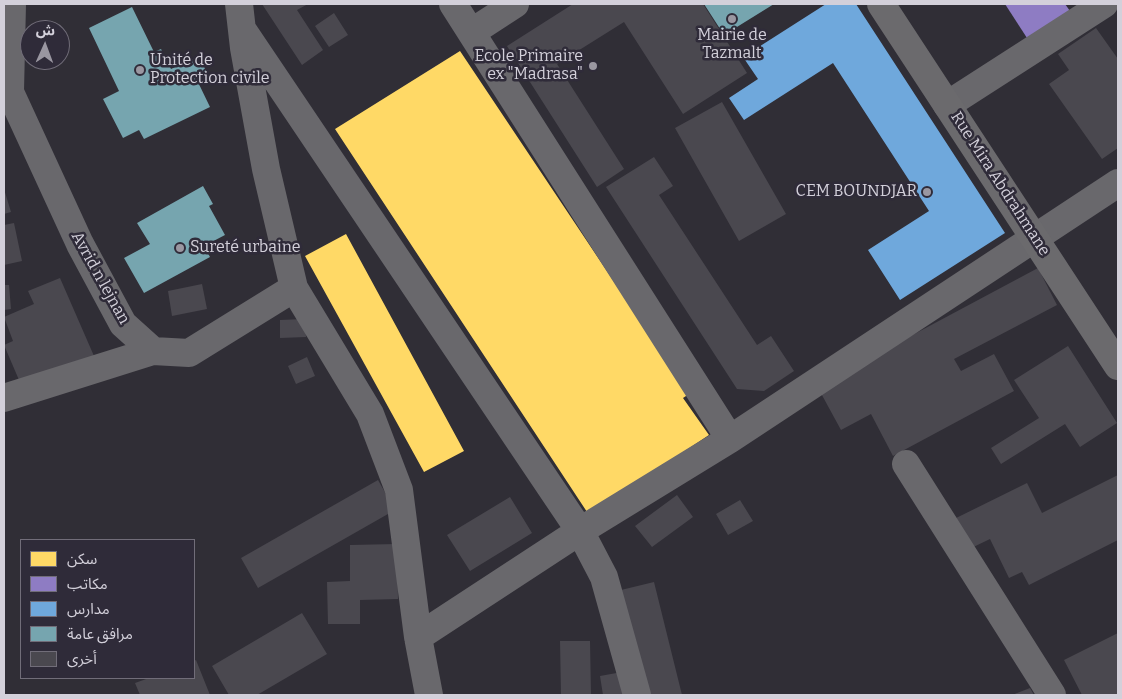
<!DOCTYPE html>
<html>
<head>
<meta charset="utf-8">
<style>
	body { margin:0 }
	#map { position:relative; width:1122px; height:699px; overflow:hidden; background:#302e36; font-family:Bitter,"Noto Sans Arabic",serif }
	canvas { display:block }
	.frame { position:absolute; inset:0; border:5px solid #d3d0da; pointer-events:none }
	.legend { position:absolute; left:20px; top:539px; width:175px; height:140px; box-sizing:border-box; background:#2f2b39; border:1px solid #716d79; margin:0; padding:6px 9px; list-style:none; font-size:15px; color:#d3d0da }
	.legend li { display:flex; align-items:center; gap:10px; height:25px }
	.legend b { width:25px; border:1px solid #716d79 }
	.north { position:absolute; left:20px; top:20px; width:50px; height:50px; box-sizing:border-box; background:#2f2b39; border:1px solid #716d79; border-radius:50%; rotate:2deg; font-size:14px; font-weight:700; line-height:20px; text-align:center; color:#d3d0da }
	.north::after { content:''; display:block; margin:auto; width:18px; height:22px; background:#9a97a1; clip-path:polygon(50% 0,100% 100%,50% 72%,0 100%) }
</style>
</head>
<body>
<div id="map">
<canvas width="1122" height="699"></canvas>
<div class="frame"></div>
<ul class="legend">
<li><b style="height:14px;background:#ffd966"></b>سكن</li>
<li><b style="height:14px;background:#8e7cc3"></b>مكاتب</li>
<li><b style="height:14px;background:#6fa8dc"></b>مدارس</li>
<li><b style="height:14px;background:#76a5af"></b>مرافق عامة</li>
<li><b style="height:14px;background:#4a484f"></b>أخرى</li>
</ul>
<div class="north">ش</div>
</div>
<script>
const context = document.querySelector('canvas').getContext('2d');
context.lineJoin = 'round';
function fill(path, color) { context.fillStyle = color; context.fill(path, 'evenodd'); }
const poly = rows => new Path2D(rows.map(r => 'M' + r).join(''));
function strokePath(path, color, width, dash) { context.strokeStyle = color; context.lineWidth = width; context.lineCap = dash ? 'butt' : 'round'; context.setLineDash(dash || []); context.stroke(path); }
function write(font, color, halo, rows, align = 'center') {
  context.font = font + ' Bitter,serif'; context.lineWidth = 5; context.setLineDash([]); context.textBaseline = 'middle'; context.strokeStyle = halo; context.fillStyle = color; for (const [text, x, y, turn = 0] of rows) {
    context.save(); context.translate(x, y); context.rotate((+turn || 0) * Math.PI / 180); context.textAlign = isNaN(turn) ? turn : align; if (halo) context.strokeText(text, 0, 0); context.fillText(text, 0, 0); context.restore();
  }
}
fill(poly([
	[460,51,689,394,683,398,709,435,589,515,335,129],
	[346,234,464,451,424,472,305,256]
]), '#ffd966');
fill(poly([
	[1005,4,1065,4,1070,11,1027,38]
]), '#8e7cc3');
fill(poly([
	[826,4,856,4,1005,233,900,300,868,250,929,211,833,63,744,120,729,98,758,79,743,57]
]), '#6fa8dc');
fill(poly([
	[704,4,774,4,724,35],
	[132,7,154,52,161,49,171,69,199,56,206,71,195,76,210,107,144,139,139,130,123,138,103,99,119,91,89,28],
	[203,186,213,204,209,206,225,235,204,246,210,257,144,293,124,258,150,244,137,223]
]), '#76a5af');
fill(poly([
	[262,4,308,4,297,10,323,50,302,65],
	[573,4,703,4,747,73,683,114,624,22,557,64,624,169,597,187,507,46],
	[334,13,348,35,329,47,315,26],
	[1096,28,1118,59,1118,148,1102,159,1049,84,1069,70,1058,54],
	[722,102,786,214,739,241,675,128],
	[654,157,673,186,659,195,757,345,771,336,794,371,764,391,737,389,606,187],
	[4,189,11,212,4,214],
	[14,223,22,261,4,265,4,225],
	[1038,268,1057,305,954,359,961,371,994,354,1014,391,893,456,871,414,841,430,817,386],
	[60,278,94,356,22,387,4,345,13,341,4,317,34,304,28,291],
	[202,284,207,309,172,316,168,291],
	[4,285,9,285,11,309,4,310],
	[305,319,306,337,280,338,280,320],
	[1068,346,1117,423,1080,447,1065,424,1001,464,991,448,1039,418,1014,380],
	[307,357,315,376,296,384,288,366],
	[1118,475,1118,540,1029,585,1022,572,1009,578,990,539,963,552,948,522,1027,483,1042,513],
	[378,480,395,510,258,588,241,558],
	[677,495,693,517,652,547,635,526],
	[510,497,532,533,470,571,447,535],
	[740,500,753,521,728,535,716,514],
	[397,544,398,599,360,600,360,624,328,624,327,582,350,581,350,545],
	[654,582,682,695,646,695,621,590],
	[302,613,327,654,257,695,229,695,212,666],
	[1118,633,1118,695,1082,695,1064,660],
	[560,641,590,641,591,695,561,695],
	[196,660,210,695,140,695,135,683,149,678,194,678,194,661],
	[622,672,626,695,603,695,600,676],
	[1030,688,1034,695,1012,695]
]), '#4a484f');
strokePath(poly([
	[239,4,244,48,266,169,294,288,370,414,399,490,418,637,429,695],
	[453,4,730,439],
	[242,29,580,531,604,577,637,695],
	[472,32,515,4],
	[4,79,80,244,123,324,153,351,189,353,294,288],
	[10,91,12,4],
	[947,105,1104,4],
	[4,398,153,351],
	[906,464,1052,695],
	[418,637,580,531,730,439,1118,183]
]), '#69686c', 28);
strokePath(poly([
	[881,4,1118,366]
]), '#6b6a6d', 28);
for (const [x, y, r, color] of [
	[732,19,5,"#9a97a1"],
	[593,66,5,"#9a97a1"],
	[140,70,5,"#9a97a1"],
	[927,192,5,"#9a97a1"],
	[180,248,5,"#9a97a1"]
]) { const dot = new Path2D(); dot.arc(x, y, r, 0, 2 * Math.PI); context.fillStyle = color; context.fill(dot); strokePath(dot, '#2f2b39', 2); }
write('16px', '#d3d0da', '#2f2b39', [
	["Mairie de",732,36,"center"],
	["Tazmalt",732,54,"center"],
	["Ecole Primaire",583,57],
	["ex \"Madrasa\"",583,75],
	["Unité de",150,61,"left"],
	["Protection civile",150,79,"left"],
	["CEM BOUNDJAR",917,192],
	["Sureté urbaine",190,248,"left"]
], 'right');
write('16px', '#d3d0da', '#2f2b39', [
	["Rue Mira Abdrahmane",1000,184,57],
	["Avrid n lejnan",100,278,61]
]);
</script>
</body>
</html>
